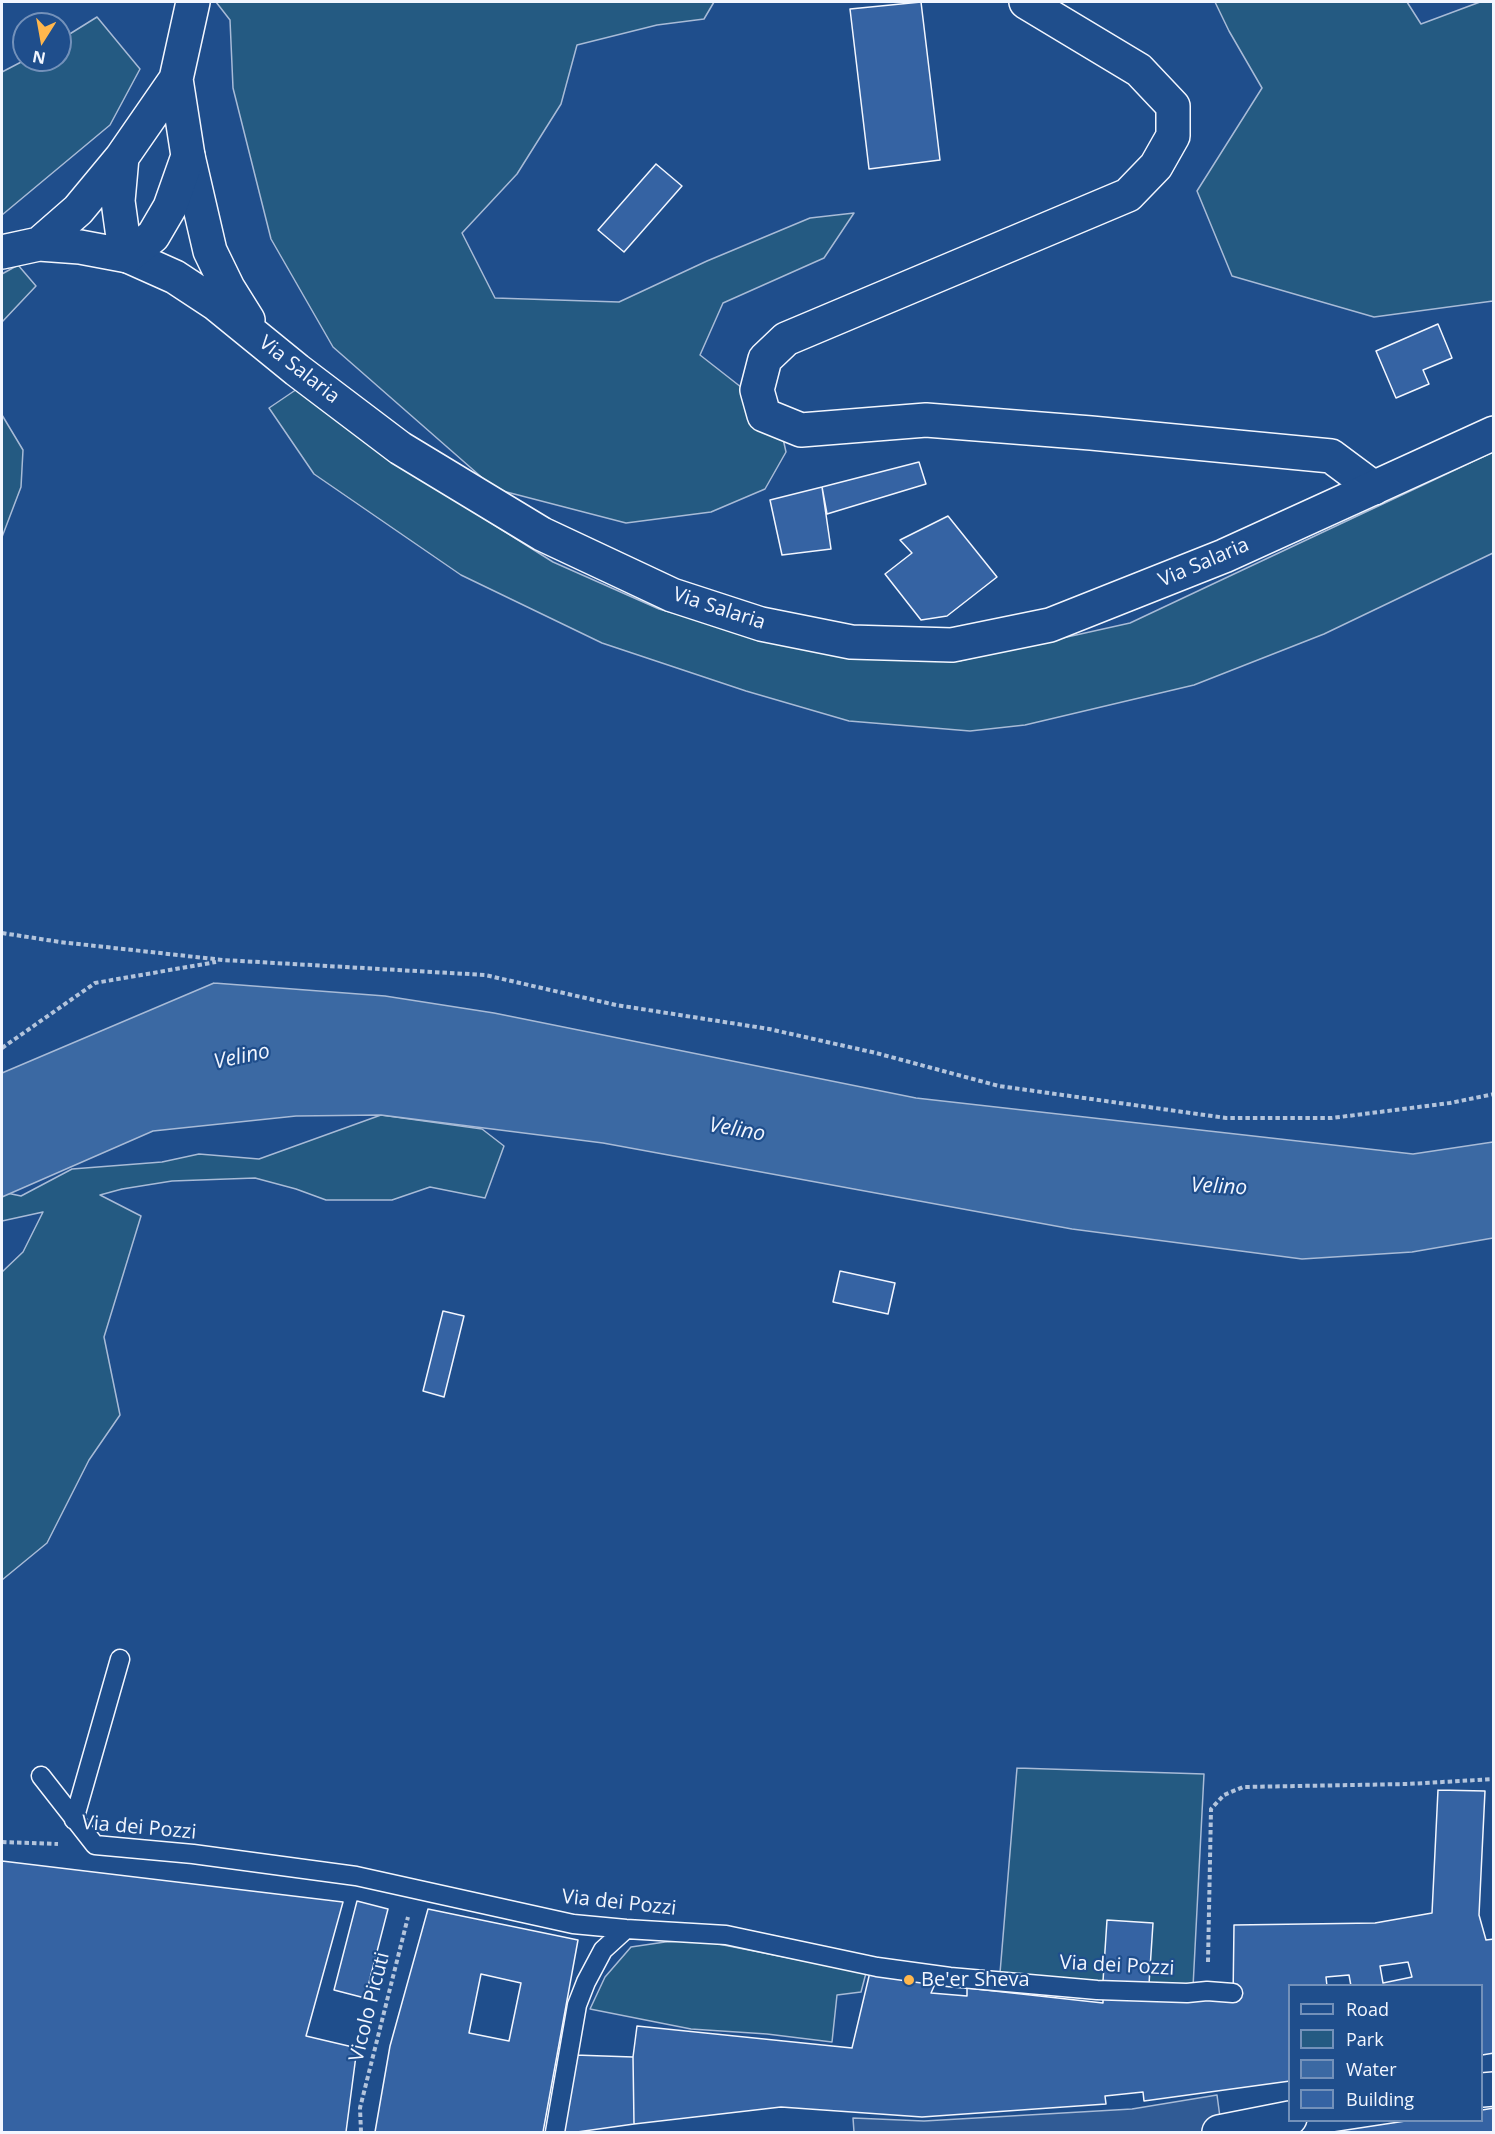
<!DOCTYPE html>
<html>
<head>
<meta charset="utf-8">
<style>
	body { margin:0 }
	#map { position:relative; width:1495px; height:2134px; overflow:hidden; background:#1f4e8c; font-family:"Open Sans",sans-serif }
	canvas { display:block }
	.frame { position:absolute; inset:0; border:3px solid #f2f6ff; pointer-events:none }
	.legend { position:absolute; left:1288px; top:1984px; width:195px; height:138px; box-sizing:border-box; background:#1f4e8c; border:2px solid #7391ba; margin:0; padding:8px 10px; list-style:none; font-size:18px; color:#f2f6ff }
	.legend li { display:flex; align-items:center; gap:12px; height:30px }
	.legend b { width:30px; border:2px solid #7391ba }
	.north { position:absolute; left:12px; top:12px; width:60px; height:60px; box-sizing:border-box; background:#1f4e8c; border:2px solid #7391ba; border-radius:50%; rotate:191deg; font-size:16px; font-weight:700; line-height:24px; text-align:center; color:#f2f6ff }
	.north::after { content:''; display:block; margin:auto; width:21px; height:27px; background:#ffb74d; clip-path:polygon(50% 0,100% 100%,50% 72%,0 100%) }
</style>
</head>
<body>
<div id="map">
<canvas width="1495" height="2134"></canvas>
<div class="frame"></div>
<ul class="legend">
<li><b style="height:8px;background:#1f4e8c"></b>Road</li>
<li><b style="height:16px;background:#245a82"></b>Park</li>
<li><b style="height:16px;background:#3b69a3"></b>Water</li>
<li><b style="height:16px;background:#3563a3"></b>Building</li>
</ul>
<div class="north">N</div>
</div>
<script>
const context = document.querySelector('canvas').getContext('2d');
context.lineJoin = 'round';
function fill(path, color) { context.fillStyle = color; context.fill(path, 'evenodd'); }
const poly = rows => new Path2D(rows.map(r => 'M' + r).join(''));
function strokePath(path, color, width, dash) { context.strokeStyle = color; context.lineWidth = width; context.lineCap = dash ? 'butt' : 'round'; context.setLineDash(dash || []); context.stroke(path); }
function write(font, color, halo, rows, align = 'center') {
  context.font = font + ' "Open Sans",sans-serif'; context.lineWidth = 4.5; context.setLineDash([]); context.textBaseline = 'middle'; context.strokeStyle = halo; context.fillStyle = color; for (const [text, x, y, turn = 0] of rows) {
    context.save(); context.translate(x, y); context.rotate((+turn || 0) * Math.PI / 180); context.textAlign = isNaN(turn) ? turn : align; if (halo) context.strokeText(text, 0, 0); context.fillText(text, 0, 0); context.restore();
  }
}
const green = poly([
	[216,2,714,2,704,19,657,25,577,45,561,104,517,174,462,233,495,298,619,302,707,261,810,218,854,213,824,258,723,303,700,355,778,416,786,452,765,489,711,512,626,523,495,489,333,347,271,239,233,88,230,20,216,2],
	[1215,2,1407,2,1421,24,1480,2,1493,2,1493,301,1374,317,1232,276,1197,191,1262,88,1229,31,1215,2],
	[97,17,140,69,110,125,2,215,2,72,25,60,60,60,60,40,97,17],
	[18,265,36,286,2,322,2,274,18,265],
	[300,387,404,468,553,562,659,609,775,642,871,658,959,661,1130,623,1493,452,1493,553,1324,634,1194,685,1025,725,970,731,849,721,746,691,602,643,461,575,314,474,269,408,300,387],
	[2,415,23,450,21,487,2,537,2,415],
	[381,1115,482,1129,504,1146,485,1198,430,1187,392,1200,326,1200,296,1189,255,1178,172,1181,122,1189,100,1195,141,1216,104,1337,120,1415,89,1460,47,1543,2,1580,2,1272,23,1252,43,1212,2,1221,2,1192,21,1196,72,1169,162,1162,199,1154,259,1159,381,1115],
	[1017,1768,1204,1774,1193,1987,1097,1984,1000,1973,1017,1768],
	[698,1940,866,1973,861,1992,837,1995,832,2042,767,2034,691,2029,590,2009,605,1977,631,1947,665,1942,698,1940]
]);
fill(green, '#245a82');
strokePath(green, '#a8bbd7', 1.5);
const parking = poly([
	[1217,2095,1222,2132,854,2132,853,2118,924,2121,1132,2109,1217,2095]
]);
fill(parking, '#305b95');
strokePath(parking, '#a8bbd7', 1.5);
const water = poly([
	[214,983,385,996,494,1013,916,1098,1413,1154,1493,1142,1493,1238,1412,1252,1302,1259,1072,1229,603,1143,381,1115,296,1116,153,1131,2,1197,2,1073,214,983]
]);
fill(water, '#3b69a3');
strokePath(water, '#a8bbd7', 1.5);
const building = poly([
	[921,2,940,160,869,169,850,9,921,2],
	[656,164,682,186,624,252,598,230,656,164],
	[1438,324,1452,358,1423,370,1429,384,1396,398,1376,351,1438,324],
	[919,462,926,484,827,514,822,487,919,462],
	[822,487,831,549,782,555,770,500,822,487],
	[948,516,997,577,947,616,921,620,885,574,912,553,900,540,948,516],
	[840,1271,895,1283,888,1314,833,1302,840,1271],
	[443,1311,464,1316,444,1397,423,1391,443,1311],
	[1438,1790,1485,1791,1479,1915,1486,1940,1494,1939,1494,2053,1482,2055,1482,1986,1351,1986,1349,1975,1326,1977,1327,1986,1290,1986,1290,2081,1144,2101,1143,2092,1105,2096,1106,2104,922,2117,781,2107,634,2124,633,2057,637,2026,852,2048,870,1972,935,1984,931,1993,967,1996,967,1988,1103,2003,1103,1995,1233,1999,1234,1925,1375,1923,1432,1913,1438,1790],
	[1408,1962,1412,1977,1383,1983,1380,1966,1408,1962],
	[2,1861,343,1902,306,2036,357,2048,346,2132,2,2132,2,1861],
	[357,1901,388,1909,365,1998,334,1990,357,1901],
	[428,1909,578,1940,543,2132,375,2132,390,2046,428,1909],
	[481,1974,521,1983,509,2041,469,2033,481,1974],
	[1107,1920,1153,1923,1149,1984,1103,1981,1107,1920],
	[575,2055,633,2057,634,2124,577,2132,563,2132,575,2055],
	[1494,2108,1494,2132,1333,2132,1412,2120,1482,2120,1482,2110,1494,2108]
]);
fill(building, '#3563a3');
strokePath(building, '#f2f6ff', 1.5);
const lane = poly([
	[41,1776,95,1845,193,1854,356,1876,573,1924,626,1929,726,1935,877,1967,950,1977,1097,1990,1187,1993,1207,1991,1233,1993],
	[74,1820,120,1659],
	[555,2132,577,2005,586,1982,603,1950,626,1929]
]);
const street = poly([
	[1026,2,1139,70,1173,106,1173,136,1156,166,1128,195,786,339,765,359,757,390,764,415,801,430,926,420,1091,433,1331,456,1374,488],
	[1482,2090,1494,2089],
	[1219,2132,1290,2118]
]);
const secondary = poly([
	[188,156,210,251,228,288,248,320],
	[128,256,175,277,216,304,297,370,400,448,542,534,672,595,761,624,851,642,952,645,1050,625,1224,556,1494,433]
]);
const primary = poly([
	[122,157,118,201,122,230,128,256],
	[39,244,78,210,122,157,176,79],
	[2,252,39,244,80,247,128,256],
	[128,256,153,236,170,207,188,156,176,79,193,2]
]);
strokePath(lane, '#f2f6ff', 21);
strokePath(street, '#f2f6ff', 36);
strokePath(secondary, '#f2f6ff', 36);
strokePath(primary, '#f2f6ff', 36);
strokePath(poly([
	[2,933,60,942,223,960,485,975,616,1005,769,1029,876,1053,999,1086,1226,1118,1332,1118,1450,1103,1494,1094],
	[2,1048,95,983,216,962],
	[2,1842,58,1844],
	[1208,1962,1211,1809,1224,1795,1243,1787,1408,1784,1494,1779],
	[361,2132,360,2108,408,1917]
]), '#b3c4dc', 4, [4.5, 3]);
strokePath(lane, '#1f4e8c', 18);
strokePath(street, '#1f4e8c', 33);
strokePath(secondary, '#1f4e8c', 33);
strokePath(primary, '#1f4e8c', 33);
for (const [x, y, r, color] of [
	[909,1980,6,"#ffb74d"]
]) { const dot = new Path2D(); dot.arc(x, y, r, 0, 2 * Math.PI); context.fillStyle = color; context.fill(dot); strokePath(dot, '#1f4e8c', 2); }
write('20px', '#f2f6ff', '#1f4e8c', [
	["Via Salaria",299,370,38],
	["Via Salaria",1204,563,-23],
	["Via Salaria",719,609,18],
	["Via dei Pozzi",139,1828,5],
	["Via dei Pozzi",619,1903,6],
	["Via dei Pozzi",1117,1966,3],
	["Vicolo Picuti",370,2007,-76]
]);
write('20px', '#f2f6ff', '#1f4e8c', [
	["Be'er Sheva",921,1980]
], 'left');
write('italic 21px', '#f2f6ff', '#1f4e8c', [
	["Velino",242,1057,-12],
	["Velino",737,1130,10],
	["Velino",1219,1187,3]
]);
</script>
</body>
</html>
